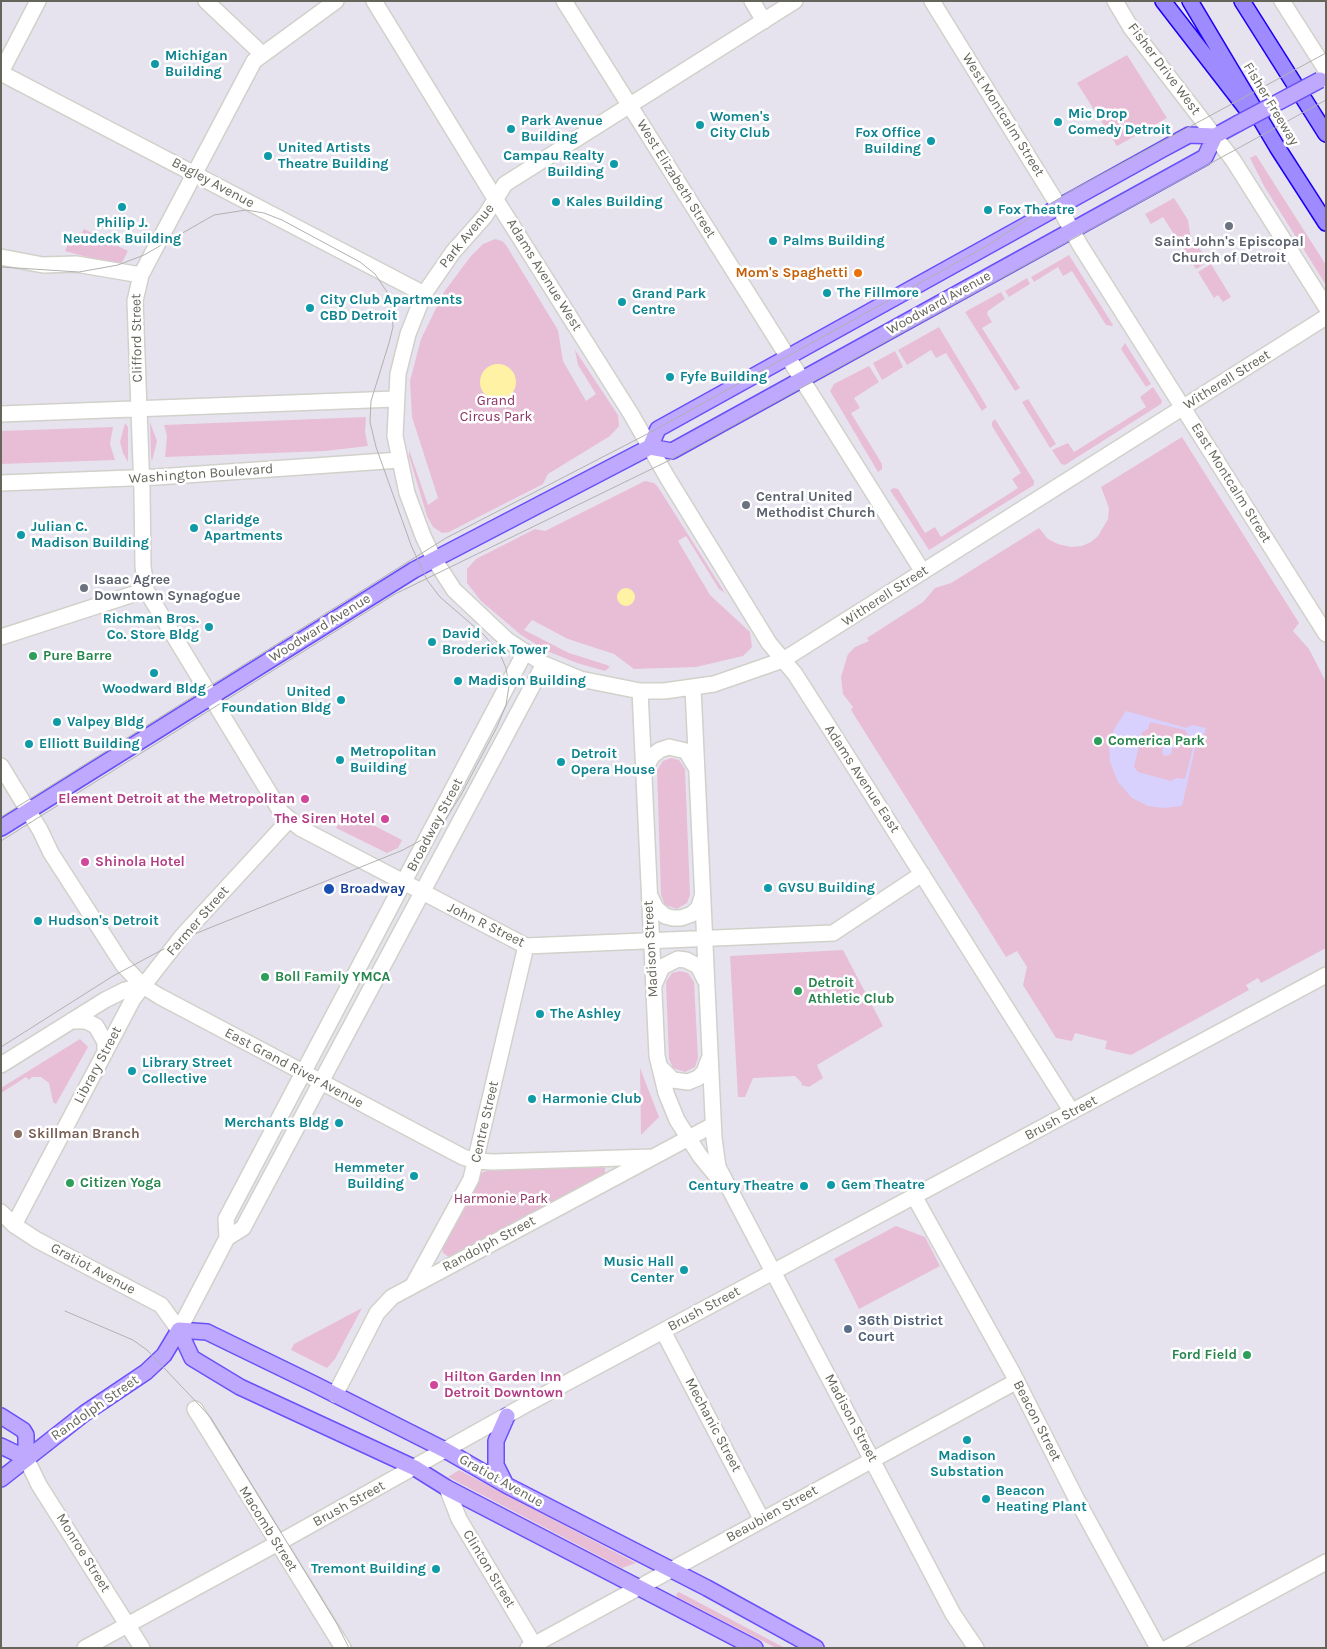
<!DOCTYPE html>
<html>
<head>
<meta charset="utf-8">
<style>
	body { margin:0 }
	#map { position:relative; width:1327px; height:1649px; overflow:hidden; background:#e6e3ef; font-family:Karla,sans-serif }
	canvas { display:block }
	.frame { position:absolute; inset:0; border:2px solid #65655b; pointer-events:none }
</style>
</head>
<body>
<div id="map">
<canvas width="1327" height="1649"></canvas>
<div class="frame"></div>
</div>
<script>
const context = document.querySelector('canvas').getContext('2d');
context.lineJoin = 'round';
function fill(path, color) { context.fillStyle = color; context.fill(path, 'evenodd'); }
const poly = rows => new Path2D(rows.map(r => 'M' + r).join(''));
function strokePath(path, color, width, dash) { context.strokeStyle = color; context.lineWidth = width; context.lineCap = dash ? 'butt' : 'round'; context.setLineDash(dash || []); context.stroke(path); }
function write(font, color, halo, rows, align = 'center') {
  context.font = font + ' Karla,sans-serif'; context.lineWidth = 5; context.setLineDash([]); context.textBaseline = 'middle'; context.strokeStyle = halo; context.fillStyle = color; for (const [text, x, y, turn = 0] of rows) {
    context.save(); context.translate(x, y); context.rotate((+turn || 0) * Math.PI / 180); context.textAlign = isNaN(turn) ? turn : align; if (halo) context.strokeText(text, 0, 0); context.fillText(text, 0, 0); context.restore();
  }
}
fill(poly([
	[1127,55,1167,118,1117,146,1077,83],
	[1256,155,1326,265,1326,285,1264,186,1250,158],
	[1174,198,1188,220,1191,239,1210,261,1196,269,1163,217,1151,224,1145,214],
	[84,229,128,251,120,266,65,251,71,236,78,239],
	[495,239,502,241,506,245,558,330,563,361,586,401,596,394,578,365,575,350,618,415,619,426,610,436,548,474,543,484,449,532,442,533,433,527,427,516,409,456,409,450,428,505,438,498,412,417,410,381,421,339,444,292,471,256,483,244],
	[1069,255,1113,325,1112,326,1106,325,1072,271,1063,276,1058,267,1034,282,1031,277],
	[1211,264,1231,297,1223,302,1218,295,1214,298,1198,272],
	[1027,278,1030,284,1009,297,1005,291],
	[1001,292,1005,299,988,311,987,314,992,322,982,328,1020,388,1015,391,965,312],
	[939,327,987,407,982,411,946,353,936,358,931,350,907,365,898,350],
	[1125,343,1151,384,1146,387,1121,349],
	[895,351,903,367,882,380,873,363],
	[869,366,879,382,854,398,860,408,851,413,882,464,882,469,878,472,830,391,834,384],
	[1153,387,1162,401,1161,404,1065,465,1061,464,1052,450,1068,443,1074,452,1146,407,1140,397],
	[1028,399,1056,444,1050,448,1022,402],
	[366,417,365,432,368,446,325,451,165,457,167,436,164,425],
	[995,419,1034,481,1034,485,929,550,890,490,894,488,898,489,925,533,935,527,941,537,1018,488,1012,479,1021,473,992,426,992,422],
	[150,422,157,441,152,461,151,457],
	[125,423,128,427,128,462,123,453,120,442],
	[113,427,110,444,115,460,1,464,1,431],
	[1182,437,1299,623,1293,631,1309,649,1326,682,1326,948,1261,983,1258,978,1246,985,1249,990,1131,1055,1105,1049,1107,1041,1075,1033,1072,1041,1056,1038,1023,985,1027,967,1017,951,1006,957,851,710,853,707,843,694,841,677,848,654,855,647,869,641,867,638,923,602,935,588,951,583,1039,528,1048,539,1058,544,1071,547,1082,546,1091,542,1098,536,1108,519,1109,508,1101,487],
	[645,481,654,483,658,487,725,593,719,589,686,536,678,541,710,595,750,632,752,647,743,656,696,667,634,669,614,654,568,639,532,620,524,630,569,653,607,665,610,667,605,671,577,663,547,651,521,635,481,601,467,583,467,569,476,559,535,529,545,531],
	[671,758,679,760,685,769,690,895,687,903,677,909,665,905,661,895,657,770,663,761],
	[346,811,402,840,398,848,387,853,336,828],
	[843,950,883,1026,817,1065,823,1078,809,1087,801,1085,802,1083,795,1076,753,1078,745,1097,738,1097,730,956],
	[680,971,688,973,694,982,698,1058,695,1067,685,1072,673,1068,669,1059,666,982,672,973],
	[80,1039,88,1047,56,1104,53,1102,49,1083,41,1077,32,1077,29,1080,26,1077,1,1093,1,1088],
	[640,1068,659,1117,641,1135],
	[598,1166,605,1168,605,1175,456,1255,449,1257,443,1253,442,1247,481,1173,486,1171],
	[896,1226,925,1237,940,1266,859,1309,834,1259],
	[362,1308,335,1359,327,1368,291,1350,294,1344],
	[459,1470,636,1563,622,1568,448,1477],
	[679,1592,785,1648,776,1648,677,1597,676,1594]
]), '#e8bed6');
fill(poly([
	[1126,711,1186,728,1192,725,1206,728,1202,741,1196,744,1182,806,1162,808,1148,806,1132,798,1118,782,1110,762,1109,746,1114,729],
	[1150,722,1185,730,1189,736,1171,747,1167,745,1163,747,1162,753,1165,756,1171,754,1172,749,1190,738,1194,744,1185,779,1176,778,1171,781,1138,772,1134,767,1142,732,1148,729]
]), '#d9d1fd');
fill(poly([
	'480 382a18 18 0 1 1 36 0a18 18 0 1 1-36 0Z',
	'617 597a9 9 0 1 1 18 0a9 9 0 1 1-18 0Z'
]), '#fff2a4');
const minor = poly([
	[206,1,262,54],
	[336,1,254,61,141,275,135,301,142,491,143,566,146,590,281,812,300,828,526,946,833,933,922,874],
	[374,1,496,200,631,414,667,477,769,643,795,674,827,724,1072,1112],
	[564,1,923,572],
	[752,1,764,21],
	[795,1,505,184,485,216,453,252,424,294,408,334,398,374,395,436,407,493,423,536,434,559,454,590,507,640,544,664,580,679,640,691,664,691,714,684,783,660,1326,317],
	[932,1,1055,200,1080,245,1326,634],
	[1115,1,1131,28,1233,160,1326,307],
	[1282,1,1326,70],
	[1,72,38,1],
	[1,73,424,294],
	[1,257,43,265,76,264,141,275],
	[1,414,395,399],
	[1,483,157,477,400,460],
	[1,637,146,590],
	[693,688,714,1138,718,1167,953,1614,976,1648],
	[640,691,657,1056,666,1093,677,1120,700,1156,719,1179],
	[1,766,40,830,51,853,123,965,143,986,159,996,463,1157,476,1161,493,1162,653,1157],
	[643,773,652,756,660,750,669,747,686,751,695,766],
	[650,896,656,908,665,916,673,918,681,918,692,914,699,907,702,897],
	[654,985,662,967,678,959,686,960,698,966,705,980],
	[71,1021,86,1021,96,1026,105,1042,105,1053],
	[1,1065,105,1000,125,990,143,986],
	[660,1067,673,1080,688,1082,698,1078,704,1072,709,1059],
	[914,1196,1012,1372,1077,1500,1158,1648],
	[1,1212,14,1225,37,1240,161,1305,179,1330,227,1238,243,1228,544,664],
	[14,1225,133,999,183,935,289,820],
	[227,1238,226,1219,525,652],
	[413,1285,471,1179,526,946],
	[663,1331,762,1520],
	[335,1395,377,1313,392,1297,713,1125],
	[195,1409,343,1648],
	[26,1458,39,1485,142,1648],
	[447,1488,459,1519,536,1648],
	[85,1648,289,1537,527,1404,1326,975],
	[528,1648,1017,1381],
	[1167,1648,1326,1562]
]);
const major = poly([
	[650,447,658,429,1163,149,1189,135,1215,136,1237,124],
	[1,828,414,570,650,447,672,451,1205,157,1215,136],
	[179,1330,207,1332,314,1384,445,1450,506,1485,707,1588,816,1648],
	[179,1330,192,1358,240,1387,415,1468,447,1488,755,1648],
	[1,1416,23,1430,26,1435,26,1458],
	[1,1446,26,1458],
	[1,1479,85,1413,146,1372,164,1355,179,1330],
	[506,1485,496,1465,496,1441,507,1416]
]);
const highway = poly([
	[1163,1,1245,107],
	[1190,1,1277,147,1326,223],
	[1242,1,1326,134]
]);
strokePath(minor, '#d1d1ca', 18);
strokePath(major, '#6951fa', 18);
strokePath(highway, '#1b00f3', 18);
strokePath(minor, '#fff', 15);
strokePath(major, '#bfa9ff', 15);
strokePath(highway, '#9e8bff', 15);
strokePath(poly([
	[1,267,79,272,118,265,144,255,214,215,246,210,264,213,282,220,360,262,375,274,387,292,392,311,393,327,389,343,371,401,370,422,376,447,411,545,427,580,440,597,484,635,499,652,506,668,509,686,506,705,497,727,461,795,445,820,425,838,403,850,197,933,158,952,113,976,1,1047],
	[1,817,446,538,651,432,985,247,1069,192,1326,53],
	[1,841,395,594,670,460,1326,100],
	[65,1311,133,1340,147,1350,202,1408,211,1418,337,1624,349,1648]
]), '#b1b1ae', 1);
const majorBridge = poly([
	[1237,124,1320,80]
]);
strokePath(majorBridge, '#6951fa', 18, []);
strokePath(majorBridge, '#bfa9ff', 15);
for (const [x, y, r, color] of [
	[155,64,5,"#0f9aa8"],
	[1058,122,5,"#0f9aa8"],
	[700,125,5,"#0f9aa8"],
	[511,129,5,"#0f9aa8"],
	[931,141,5,"#0f9aa8"],
	[268,156,5,"#0f9aa8"],
	[614,164,5,"#0f9aa8"],
	[556,202,5,"#0f9aa8"],
	[122,207,5,"#0f9aa8"],
	[988,210,5,"#0f9aa8"],
	[1229,226,5,"#6b7280"],
	[773,241,5,"#0f9aa8"],
	[858,273,5,"#e8710a"],
	[827,293,5,"#0f9aa8"],
	[622,302,5,"#0f9aa8"],
	[310,308,5,"#0f9aa8"],
	[670,377,5,"#0f9aa8"],
	[746,505,5,"#6b7280"],
	[194,528,5,"#0f9aa8"],
	[21,535,5,"#0f9aa8"],
	[84,588,5,"#6b7280"],
	[209,627,5,"#0f9aa8"],
	[432,642,5,"#0f9aa8"],
	[33,656,5,"#2e9e5b"],
	[154,673,5,"#0f9aa8"],
	[458,681,5,"#0f9aa8"],
	[341,700,5,"#0f9aa8"],
	[57,722,5,"#0f9aa8"],
	[1098,741,5,"#2e9e5b"],
	[29,744,5,"#0f9aa8"],
	[340,760,5,"#0f9aa8"],
	[561,762,5,"#0f9aa8"],
	[305,799,5,"#d1479c"],
	[385,819,5,"#d1479c"],
	[85,862,5,"#d1479c"],
	[768,888,5,"#0f9aa8"],
	[329,889,6,"#1a4fb4"],
	[38,921,5,"#0f9aa8"],
	[265,977,5,"#2e9e5b"],
	[798,991,5,"#2e9e5b"],
	[540,1014,5,"#0f9aa8"],
	[132,1071,5,"#0f9aa8"],
	[532,1099,5,"#0f9aa8"],
	[339,1123,5,"#0f9aa8"],
	[18,1134,5,"#8d6e63"],
	[414,1176,5,"#0f9aa8"],
	[70,1183,5,"#2e9e5b"],
	[831,1185,5,"#0f9aa8"],
	[804,1186,5,"#0f9aa8"],
	[684,1270,5,"#0f9aa8"],
	[848,1329,5,"#5c6f8a"],
	[1247,1355,5,"#2e9e5b"],
	[434,1385,5,"#d1479c"],
	[967,1440,5,"#0f9aa8"],
	[986,1499,5,"#0f9aa8"],
	[436,1569,5,"#0f9aa8"]
]) { const dot = new Path2D(); dot.arc(x, y, r, 0, 2 * Math.PI); context.fillStyle = color; context.fill(dot); strokePath(dot, '#fff', 2); }
write('bold 14px', '#0d838f', '#fff', [
	["Michigan",165,56],
	["Building",165,72],
	["Mic Drop",1068,114],
	["Comedy Detroit",1068,130],
	["Women's",710,117],
	["City Club",710,133],
	["Park Avenue",521,121],
	["Building",521,137],
	["Fox Office",921,133,"right"],
	["Building",921,149,"right"],
	["United Artists",278,148],
	["Theatre Building",278,164],
	["Campau Realty",604,156,"right"],
	["Building",604,172,"right"],
	["Kales Building",566,202],
	["Fox Theatre",998,210],
	["Philip J.",122,223,"center"],
	["Neudeck Building",122,239,"center"],
	["Palms Building",783,241],
	["The Fillmore",837,293],
	["Grand Park",632,294],
	["Centre",632,310],
	["City Club Apartments",320,300],
	["CBD Detroit",320,316],
	["Fyfe Building",680,377],
	["Claridge",204,520],
	["Apartments",204,536],
	["Julian C.",31,527],
	["Madison Building",31,543],
	["Richman Bros.",199,619,"right"],
	["Co. Store Bldg",199,635,"right"],
	["David",442,634],
	["Broderick Tower",442,650],
	["Madison Building",468,681],
	["Woodward Bldg",154,689,"center"],
	["United",331,692,"right"],
	["Foundation Bldg",331,708,"right"],
	["Valpey Bldg",67,722],
	["Elliott Building",39,744],
	["Metropolitan",350,752],
	["Building",350,768],
	["Detroit",571,754],
	["Opera House",571,770],
	["GVSU Building",778,888],
	["Hudson's Detroit",48,921],
	["The Ashley",550,1014],
	["Library Street",142,1063],
	["Collective",142,1079],
	["Harmonie Club",542,1099],
	["Merchants Bldg",329,1123,"right"],
	["Hemmeter",404,1168,"right"],
	["Building",404,1184,"right"],
	["Gem Theatre",841,1185],
	["Century Theatre",794,1186,"right"],
	["Music Hall",674,1262,"right"],
	["Center",674,1278,"right"],
	["Madison",967,1456,"center"],
	["Substation",967,1472,"center"],
	["Beacon",996,1491],
	["Heating Plant",996,1507],
	["Tremont Building",426,1569,"right"]
], 'left');
write('14px', '#65655b', '#fff', [
	["Fisher Drive West",1164,69,53],
	["Fisher Freeway",1271,104,59],
	["West Montcalm Street",1003,115,58],
	["West Elizabeth Street",676,179,58],
	["Bagley Avenue",213,183,28],
	["Park Avenue",467,236,-51],
	["Adams Avenue West",544,275,58],
	["Woodward Avenue",939,303,-29],
	["Clifford Street",137,338,-91],
	["Witherell Street",1227,380,-32],
	["Washington Boulevard",201,474,-4],
	["East Montcalm Street",1231,483,58],
	["Witherell Street",885,596,-33],
	["Woodward Avenue",320,628,-32],
	["Adams Avenue East",862,779,57],
	["Broadway Street",435,825,-62],
	["Farmer Street",198,921,-49],
	["John R Street",486,925,26],
	["Madison Street",651,949,-93],
	["Library Street",98,1065,-62],
	["East Grand River Avenue",294,1068,28],
	["Brush Street",1061,1118,-28],
	["Centre Street",485,1122,-77],
	["Randolph Street",489,1244,-28],
	["Gratiot Avenue",93,1269,28],
	["Brush Street",704,1309,-28],
	["Randolph Street",95,1408,-35],
	["Madison Street",851,1418,62],
	["Beacon Street",1037,1421,63],
	["Mechanic Street",713,1425,62],
	["Gratiot Avenue",501,1481,29],
	["Brush Street",349,1504,-29],
	["Beaubien Street",772,1514,-29],
	["Macomb Street",268,1529,58],
	["Monroe Street",83,1553,58],
	["Clinton Street",489,1569,59]
]);
write('bold 14px', '#5b616d', '#fff', [
	["Saint John's Episcopal",1229,242,"center"],
	["Church of Detroit",1229,258,"center"],
	["Central United",756,497],
	["Methodist Church",756,513],
	["Isaac Agree",94,580],
	["Downtown Synagogue",94,596]
], 'left');
write('bold 14px', '#c56008', '#fff', [
	["Mom's Spaghetti",848,273]
], 'right');
write('14px', '#8e3163', '#fff', [
	["Grand",496,401],
	["Circus Park",496,417],
	["Harmonie Park",501,1199]
]);
write('bold 14px', '#27864d', '#fff', [
	["Pure Barre",43,656],
	["Comerica Park",1108,741],
	["Boll Family YMCA",275,977],
	["Detroit",808,983],
	["Athletic Club",808,999],
	["Citizen Yoga",80,1183],
	["Ford Field",1237,1355,"right"]
], 'left');
write('bold 14px', '#b23c85', '#fff', [
	["Element Detroit at the Metropolitan",295,799],
	["The Siren Hotel",375,819],
	["Shinola Hotel",95,862,"left"],
	["Hilton Garden Inn",444,1377,"left"],
	["Detroit Downtown",444,1393,"left"]
], 'right');
write('bold 14px', '#164399', '#fff', [
	["Broadway",340,889]
], 'left');
write('bold 14px', '#785e54', '#fff', [
	["Skillman Branch",28,1134]
], 'left');
write('bold 14px', '#4e5e75', '#fff', [
	["36th District",858,1321],
	["Court",858,1337]
], 'left');
</script>
</body>
</html>
